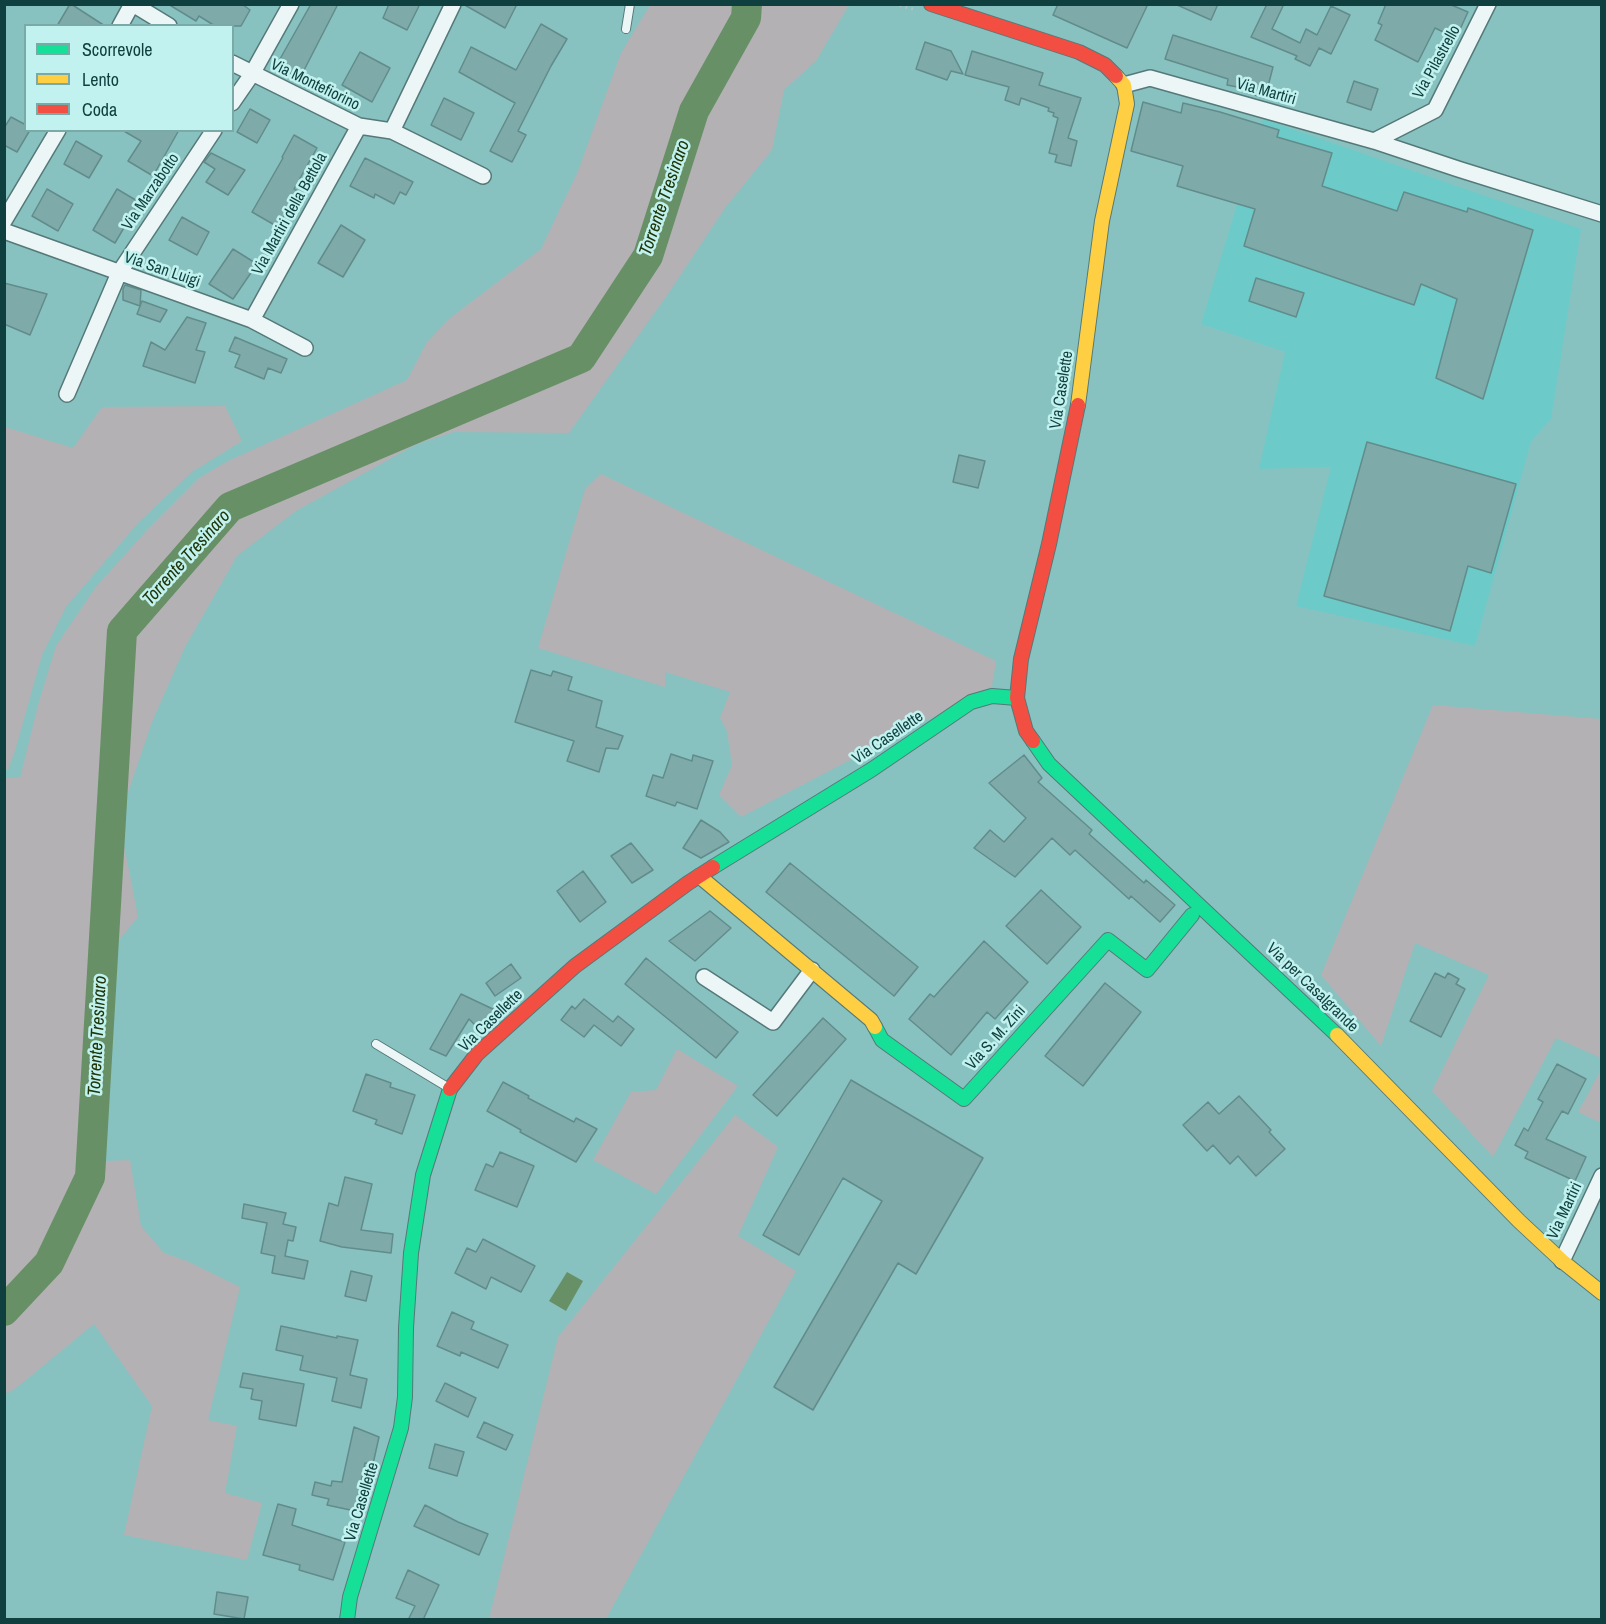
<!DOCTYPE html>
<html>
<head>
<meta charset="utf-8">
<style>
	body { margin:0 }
	#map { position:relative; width:1606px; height:1624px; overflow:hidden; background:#88c2c0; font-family:"Archivo Narrow",sans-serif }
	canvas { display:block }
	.frame { position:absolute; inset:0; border:6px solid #0f3f3e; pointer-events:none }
	.legend { position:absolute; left:24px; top:24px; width:210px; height:108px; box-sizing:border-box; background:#c1f2ef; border:2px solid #7aaaa8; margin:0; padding:8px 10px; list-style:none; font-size:18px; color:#0f3f3e }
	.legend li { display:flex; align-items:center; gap:12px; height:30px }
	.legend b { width:30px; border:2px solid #7aaaa8 }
</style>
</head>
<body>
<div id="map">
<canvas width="1606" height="1624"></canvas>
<div class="frame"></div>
<ul class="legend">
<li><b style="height:8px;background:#16e098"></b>Scorrevole</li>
<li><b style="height:8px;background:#ffcf43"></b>Lento</li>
<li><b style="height:8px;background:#f24e42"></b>Coda</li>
</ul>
</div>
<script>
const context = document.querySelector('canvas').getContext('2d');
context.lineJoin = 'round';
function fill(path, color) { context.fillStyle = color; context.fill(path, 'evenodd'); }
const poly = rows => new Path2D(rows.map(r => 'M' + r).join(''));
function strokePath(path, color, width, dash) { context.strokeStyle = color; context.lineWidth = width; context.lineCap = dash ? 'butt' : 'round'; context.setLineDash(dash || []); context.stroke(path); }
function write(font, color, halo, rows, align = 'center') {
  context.font = font + ' "Archivo Narrow",sans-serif'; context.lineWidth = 5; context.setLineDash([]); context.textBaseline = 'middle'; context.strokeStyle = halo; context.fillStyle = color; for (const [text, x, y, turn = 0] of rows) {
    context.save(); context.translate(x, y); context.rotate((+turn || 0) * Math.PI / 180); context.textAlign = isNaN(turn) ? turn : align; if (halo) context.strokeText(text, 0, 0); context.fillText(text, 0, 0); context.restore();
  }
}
fill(poly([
	[1263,119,1581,229,1551,419,1531,441,1475,646,1296,606,1331,467,1259,469,1285,352,1201,324]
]), '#6ccbc8');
fill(poly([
	[650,5,849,5,816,61,784,90,772,150,725,208,668,294,569,433,454,432,417,444,296,511,237,556,185,647,152,722,119,819,138,917,114,946,105,1161,130,1160,141,1226,164,1253,187,1261,240,1287,208,1420,237,1426,225,1493,262,1503,247,1560,124,1535,152,1406,94,1324,15,1389,5,1394,5,778,20,778,38,705,56,646,95,588,147,530,199,478,228,461,407,380,427,342,450,318,541,249,578,171,621,53],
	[225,406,242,441,192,472,139,522,66,607,42,655,15,751,8,770,5,770,5,427,73,448,102,407],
	[601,474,996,661,992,686,741,817,719,795,732,765,727,731,720,718,730,692,665,672,665,687,538,648,585,489],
	[1433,705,1601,719,1601,1058,1556,1038,1493,1157,1432,1091,1489,975,1415,943,1381,1046,1321,975],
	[677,1049,738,1086,656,1194,593,1160,631,1092,656,1090],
	[1601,1070,1601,1123,1578,1112],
	[735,1115,778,1147,738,1236,796,1271,606,1619,489,1619,558,1337]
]), '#b3b1b3');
fill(poly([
	[567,1272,583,1281,566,1311,549,1301]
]), '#679066');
strokePath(poly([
	[4,1311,49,1263,90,1177,122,631,230,507,581,358,648,256,694,111,746,18,747,4]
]), '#679066', 30);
const building = poly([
	[70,4,71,4,105,26,57,26,70,4],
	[168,4,242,4,250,10,241,26,215,26,199,16,196,21,168,4],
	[311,4,338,4,300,78,276,66,311,4],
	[389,4,420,4,407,30,383,18,389,4],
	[463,4,517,4,505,28,463,4],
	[1058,4,1148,4,1127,48,1053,15,1058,4],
	[1175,4,1218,4,1211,20,1175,4],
	[1267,4,1284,4,1272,29,1300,43,1306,29,1317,35,1331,6,1350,15,1331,54,1319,48,1310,66,1295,59,1297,56,1251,37,1267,4],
	[1386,4,1449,4,1468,12,1456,38,1435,28,1418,62,1375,40,1382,25,1378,23,1386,4],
	[541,24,567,39,551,66,518,131,526,135,512,162,490,151,515,103,459,72,471,47,516,70,541,24],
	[1173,35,1273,67,1265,98,1247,93,1248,89,1227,85,1228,79,1165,59,1173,35],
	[925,42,951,51,963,74,951,71,947,80,916,69,925,42],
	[972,51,1043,73,1039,85,1081,98,1068,138,1077,141,1071,166,1055,162,1057,155,1049,153,1058,118,1053,116,1054,113,1048,111,1049,108,1021,98,1019,105,1005,100,1009,87,965,75,972,51],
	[360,52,390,68,372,102,342,85,360,52],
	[1354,81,1378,89,1371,110,1347,102,1354,81],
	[444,98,474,113,461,140,431,125,444,98],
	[1143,102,1181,113,1183,103,1220,112,1279,130,1277,137,1332,153,1322,186,1397,211,1404,192,1467,212,1468,208,1533,230,1483,399,1436,378,1457,299,1421,284,1414,305,1244,246,1255,209,1177,186,1183,166,1131,151,1143,102],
	[250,109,270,120,257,143,237,132,250,109],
	[11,117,26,125,26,130,30,130,17,152,4,145,4,128,11,117],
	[122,130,179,130,153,176,128,161,141,141,122,130],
	[294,135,317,148,294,189,298,191,278,227,252,212,283,158,282,157,294,135],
	[76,141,102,156,89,178,64,164,76,141],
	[211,153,245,170,228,195,206,182,215,169,204,162,211,153],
	[365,158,413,182,406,195,400,192,394,204,375,194,374,198,350,186,365,158],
	[47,189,73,204,58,231,32,216,47,189],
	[117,189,139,202,115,243,93,230,117,189],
	[182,217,209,232,197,255,169,240,182,217],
	[341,225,365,240,343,277,318,263,341,225],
	[233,249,257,264,233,299,209,284,233,249],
	[1256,278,1304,293,1296,317,1249,301,1256,278],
	[4,283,47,294,30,335,4,324,4,283],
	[125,285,141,290,140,306,123,300,123,289,125,285],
	[142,301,167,310,160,322,137,314,142,301],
	[187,317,206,323,196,350,205,352,195,383,143,366,151,342,165,350,187,317],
	[235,337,287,359,281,373,268,368,264,379,235,367,240,355,229,351,235,337],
	[1367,442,1516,484,1491,573,1468,566,1450,631,1324,596,1367,442],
	[959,455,985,461,978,488,953,482,959,455],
	[531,670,551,676,553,671,572,677,568,690,602,701,596,727,623,736,618,749,606,748,599,772,567,761,574,741,515,722,531,670],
	[671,754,692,761,693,755,713,761,697,809,677,802,675,806,646,796,653,775,663,778,671,754],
	[1024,755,1042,778,1038,782,1092,830,1089,834,1144,883,1146,880,1175,905,1160,922,1131,896,1129,899,1075,850,1070,855,1052,838,1015,877,974,848,990,830,1004,842,1026,818,989,783,1024,755],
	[701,820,720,832,729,842,701,858,683,848,701,820],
	[631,843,653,870,632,883,611,856,631,843],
	[790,863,918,967,894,996,766,892,790,863],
	[583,871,606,902,580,922,557,891,583,871],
	[1041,890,1081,927,1047,964,1006,926,1041,890],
	[710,911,731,928,695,961,669,941,710,911],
	[984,941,1028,982,995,1019,987,1012,951,1055,909,1019,930,994,934,997,984,941],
	[646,958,738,1032,716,1058,625,984,646,958],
	[511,964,521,978,495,996,486,983,511,964],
	[1435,973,1445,978,1448,973,1459,979,1456,984,1465,989,1441,1037,1410,1021,1435,973],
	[1105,983,1141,1012,1083,1086,1045,1056,1105,983],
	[461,994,497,1011,478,1028,469,1019,446,1056,430,1049,461,994],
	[584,999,613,1022,618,1016,634,1029,621,1046,594,1025,584,1037,561,1020,572,1006,575,1009,584,999],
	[823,1018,846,1039,777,1116,753,1095,823,1018],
	[1557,1064,1586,1079,1568,1114,1562,1111,1546,1139,1586,1157,1575,1181,1525,1158,1528,1152,1515,1145,1524,1128,1528,1131,1543,1102,1538,1099,1557,1064],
	[366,1074,391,1083,390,1087,415,1095,402,1134,375,1124,377,1120,353,1111,366,1074],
	[851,1080,983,1158,916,1274,898,1263,813,1410,774,1387,882,1201,843,1178,799,1255,763,1235,851,1080],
	[503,1082,529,1096,528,1098,574,1122,576,1118,597,1129,576,1162,520,1132,521,1130,487,1111,503,1082],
	[1239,1096,1271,1130,1269,1132,1285,1149,1256,1176,1238,1156,1230,1164,1213,1145,1207,1151,1183,1125,1208,1102,1219,1114,1239,1096],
	[500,1152,534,1166,517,1207,475,1190,486,1164,493,1167,500,1152],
	[345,1177,372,1184,361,1230,393,1234,391,1253,342,1247,320,1241,329,1203,338,1206,345,1177],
	[244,1204,286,1213,283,1224,296,1227,293,1241,288,1240,285,1256,308,1261,304,1279,272,1273,275,1256,261,1253,267,1223,242,1218,244,1204],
	[483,1239,535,1266,521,1292,491,1277,486,1289,455,1273,467,1248,476,1252,483,1239],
	[351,1271,372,1276,366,1301,345,1296,351,1271],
	[452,1312,474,1322,471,1329,508,1345,498,1368,461,1352,460,1356,437,1346,452,1312],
	[281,1326,337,1338,337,1336,358,1340,350,1375,367,1379,361,1408,332,1401,337,1378,300,1370,303,1356,276,1350,281,1326],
	[243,1373,304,1384,296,1426,259,1419,262,1401,251,1399,253,1389,240,1387,243,1373],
	[445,1383,476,1398,468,1417,436,1401,445,1383],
	[484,1422,513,1435,506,1450,477,1437,484,1422],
	[354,1427,379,1437,373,1464,365,1463,355,1511,327,1505,329,1499,312,1495,315,1482,331,1486,332,1481,342,1482,354,1427],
	[435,1444,464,1452,457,1476,429,1468,435,1444],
	[278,1504,296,1509,292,1525,345,1542,333,1580,299,1570,300,1565,263,1555,278,1504],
	[425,1505,458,1522,488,1534,479,1555,414,1526,425,1505],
	[408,1570,439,1585,423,1620,408,1620,415,1606,396,1598,408,1570],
	[217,1592,248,1597,244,1619,214,1614,217,1592]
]);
fill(building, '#7eabaa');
strokePath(building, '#618c8b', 1.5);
const lane = poly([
	[626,29,630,4],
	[376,1044,449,1088]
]);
const street = poly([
	[133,4,169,26],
	[120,26,132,4],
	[232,63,359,126,392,131,483,176],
	[1124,85,1150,78,1374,141,1458,169,1602,214],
	[232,103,252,74,291,4],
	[392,131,453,4],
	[1374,141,1435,110,1488,4],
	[4,221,58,130],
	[4,231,252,320,305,348],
	[252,320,359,126],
	[67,394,119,273,214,130],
	[704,977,773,1022,812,970],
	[1562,1261,1602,1176]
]);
const fast = poly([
	[1033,741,1049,764,1337,1035],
	[713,867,871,770,971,702,992,696,1017,698],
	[875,1027,882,1040,964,1099,1108,940,1147,970,1192,915],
	[347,1620,350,1597,401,1428,405,1397,406,1328,411,1253,423,1175,450,1089]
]);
const slow = poly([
	[1078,405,1102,221,1127,104,1124,85,1116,76],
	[699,876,871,1020,875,1027],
	[1337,1035,1519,1221,1562,1261,1602,1293]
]);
const jam = poly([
	[931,4,1079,52,1105,65,1116,76],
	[1033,741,1026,731,1017,698,1021,659,1049,544,1078,405],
	[450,1089,477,1054,575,966,688,883,713,867]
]);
strokePath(lane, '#547978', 10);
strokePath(street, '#547978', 18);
strokePath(fast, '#547978', 16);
strokePath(slow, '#547978', 16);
strokePath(jam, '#547978', 16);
strokePath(poly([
	[894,4,913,9]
]), '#b3c5c4', 3, [1.5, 4.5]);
strokePath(lane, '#edf6f6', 8);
strokePath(street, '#edf6f6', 15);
strokePath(fast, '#16e098', 14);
strokePath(slow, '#ffcf43', 14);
strokePath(jam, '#f24e42', 14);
write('16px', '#0f3f3e', '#c1f2ef', [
	["Via Pilastrello",1437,62,-61],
	["Via Montefiorino",315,85,26],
	["Via Martiri",1266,92,16],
	["Via Marzabotto",151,192,-56],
	["Via Martiri della Bettola",290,214,-61],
	["Via San Luigi",162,270,19],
	["Via Caselette",1062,390,-81],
	["Via Casellette",888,738,-34],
	["Via per Casalgrande",1312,988,44],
	["Via Casellette",491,1021,-44],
	["Via S. M. Zini",996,1038,-48],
	["Via Martiri",1565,1211,-65],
	["Via Casellette",362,1502,-73]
]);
write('italic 18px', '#203609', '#c1f2ef', [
	["Torrente Tresinaro",665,198,-71],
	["Torrente Tresinaro",187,558,-48],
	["Torrente Tresinaro",98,1036,-87]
]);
</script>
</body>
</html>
